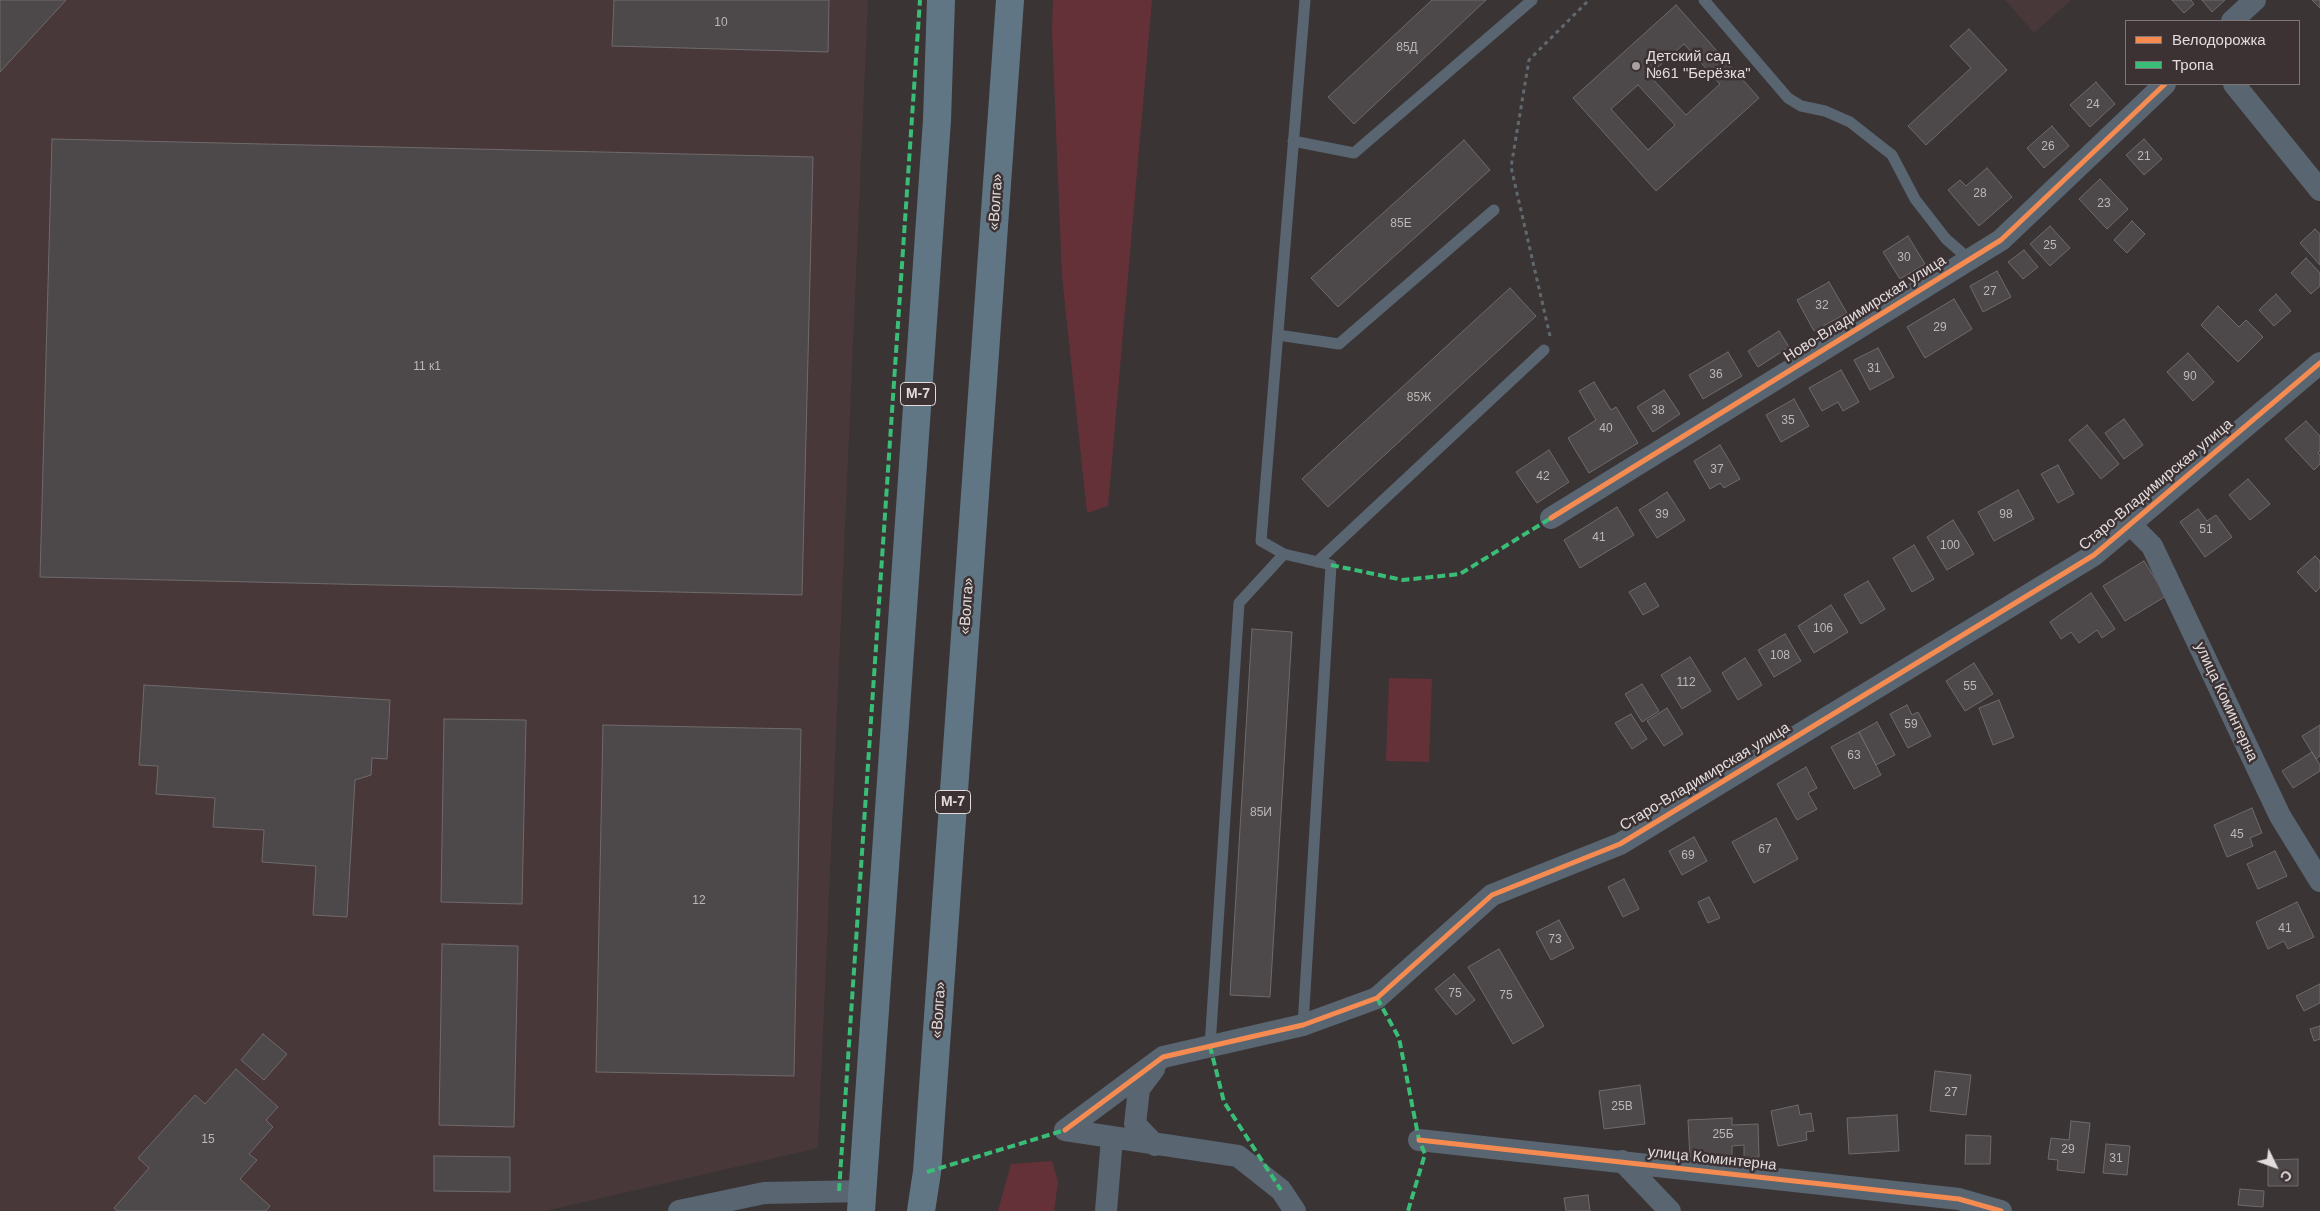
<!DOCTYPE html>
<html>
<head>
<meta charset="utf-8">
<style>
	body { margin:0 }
	#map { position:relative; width:2320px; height:1211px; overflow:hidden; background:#3a3435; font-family:Arial,sans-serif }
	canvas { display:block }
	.legend { position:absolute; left:2125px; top:20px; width:175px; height:65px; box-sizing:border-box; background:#3c3233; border:1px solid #7e7677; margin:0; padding:6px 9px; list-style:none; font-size:15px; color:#e2dcdc }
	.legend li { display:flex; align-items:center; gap:10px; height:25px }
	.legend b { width:25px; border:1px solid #7e7677 }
	.north { position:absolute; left:2250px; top:1141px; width:50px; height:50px; -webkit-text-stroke:4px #3c3233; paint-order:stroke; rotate:132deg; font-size:14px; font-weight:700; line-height:20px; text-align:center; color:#e2dcdc }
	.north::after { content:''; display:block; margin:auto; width:18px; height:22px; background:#e2dcdc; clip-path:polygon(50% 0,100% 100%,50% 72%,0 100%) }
</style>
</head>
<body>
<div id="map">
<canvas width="2320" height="1211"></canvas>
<ul class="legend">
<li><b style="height:6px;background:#f68b52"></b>Велодорожка</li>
<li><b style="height:6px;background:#3abd76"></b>Тропа</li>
</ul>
<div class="north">С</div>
</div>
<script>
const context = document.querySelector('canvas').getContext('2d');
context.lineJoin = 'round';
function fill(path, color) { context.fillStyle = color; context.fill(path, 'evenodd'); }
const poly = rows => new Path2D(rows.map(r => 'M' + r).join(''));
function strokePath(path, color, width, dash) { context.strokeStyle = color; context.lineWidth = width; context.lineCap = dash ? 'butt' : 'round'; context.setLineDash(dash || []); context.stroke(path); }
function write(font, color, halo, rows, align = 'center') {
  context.font = font + ' Arial,sans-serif'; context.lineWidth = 5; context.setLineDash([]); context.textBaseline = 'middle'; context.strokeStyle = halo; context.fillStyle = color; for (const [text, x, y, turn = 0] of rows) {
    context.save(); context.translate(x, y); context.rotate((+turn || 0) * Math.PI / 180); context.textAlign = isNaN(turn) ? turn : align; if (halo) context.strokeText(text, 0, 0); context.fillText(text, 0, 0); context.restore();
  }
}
fill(poly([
	[0,0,868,0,818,1148,545,1211,0,1211],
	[2005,0,2071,0,2034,33]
]), '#48383a');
fill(poly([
	[1053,0,1152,0,1108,506,1087,513,1062,276,1052,31],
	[1389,678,1432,679,1429,762,1386,761],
	[1052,1161,1058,1182,1054,1211,998,1211,1011,1164]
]), '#653138');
const building = poly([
	[0,0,66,0,0,72,0,0],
	[614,0,829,0,828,52,612,46,614,0],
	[1432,0,1486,0,1354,124,1328,97,1432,0],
	[2172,0,2191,0,2194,4,2184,13,2172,0],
	[2202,0,2225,0,2212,12,2202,0],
	[2312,0,2320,0,2320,8,2312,0],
	[1676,5,1759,98,1656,191,1573,98,1676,5],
	[1684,44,1720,84,1686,115,1649,75,1684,44],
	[1638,85,1675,125,1648,150,1611,109,1638,85],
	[1969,29,2007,70,1926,145,1908,126,1971,68,1950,46,1969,29],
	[2096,82,2115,104,2090,127,2070,105,2096,82],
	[2052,126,2069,146,2044,168,2027,148,2052,126],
	[52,139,813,157,802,595,40,577,52,139],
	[2144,139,2162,159,2144,175,2126,155,2144,139],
	[1464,140,1490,170,1338,307,1311,278,1464,140],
	[1987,168,2012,197,1979,226,1948,190,1960,180,1966,186,1987,168],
	[2100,179,2128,209,2107,229,2079,199,2100,179],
	[2132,221,2145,234,2127,253,2114,240,2132,221],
	[2050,226,2070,248,2050,266,2030,244,2050,226],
	[2315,229,2320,234,2320,265,2300,243,2315,229],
	[1908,236,1925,264,1900,279,1883,252,1908,236],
	[2024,250,2038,267,2023,279,2008,262,2024,250],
	[2306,258,2320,273,2320,286,2311,294,2291,273,2306,258],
	[1997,271,2011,297,1983,312,1970,286,1997,271],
	[1829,282,1847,313,1814,331,1797,300,1829,282],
	[1510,288,1536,316,1328,507,1302,479,1510,288],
	[2276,294,2291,311,2274,326,2259,310,2276,294],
	[1954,299,1972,329,1925,358,1907,327,1954,299],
	[2218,306,2239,327,2246,320,2263,337,2238,362,2201,325,2218,306],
	[1779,331,1789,347,1758,367,1748,351,1779,331],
	[1878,348,1894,377,1870,390,1854,360,1878,348],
	[1728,352,1742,376,1703,399,1689,375,1728,352],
	[2188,353,2214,382,2193,401,2167,372,2188,353],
	[1841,370,1859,402,1843,411,1838,402,1822,411,1809,388,1841,370],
	[1594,382,1611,410,1616,407,1638,443,1589,473,1568,438,1596,420,1579,391,1594,382],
	[1664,390,1680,414,1653,432,1637,407,1664,390],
	[1794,399,1809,426,1781,442,1766,415,1794,399],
	[2124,419,2143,445,2124,459,2105,433,2124,419],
	[2306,421,2320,436,2320,451,2318,453,2320,455,2320,464,2314,470,2285,439,2306,421],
	[2087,425,2119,464,2101,479,2069,440,2087,425],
	[1720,445,1740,479,1724,488,1720,483,1710,489,1694,461,1720,445],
	[1549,450,1569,482,1537,503,1516,472,1549,450],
	[2058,465,2074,494,2058,503,2041,474,2058,465],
	[2248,479,2270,504,2250,520,2229,495,2248,479],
	[2018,490,2034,519,1994,541,1978,512,2018,490],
	[1667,492,1685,520,1657,538,1639,510,1667,492],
	[1617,507,1634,535,1580,568,1564,540,1617,507],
	[2198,509,2207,521,2216,515,2232,537,2205,557,2180,522,2198,509],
	[1953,520,1974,554,1947,570,1927,537,1953,520],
	[1914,545,1934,579,1912,592,1893,558,1914,545],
	[2315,556,2320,561,2320,587,2316,592,2297,572,2315,556],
	[2144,561,2166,596,2125,621,2103,586,2144,561],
	[1868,581,1885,609,1861,624,1844,595,1868,581],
	[1645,583,1659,606,1643,615,1629,592,1645,583],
	[2091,593,2115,629,2102,638,2097,630,2079,643,2071,632,2061,639,2050,622,2091,593],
	[1831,605,1848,632,1814,653,1798,626,1831,605],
	[1252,629,1292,632,1270,997,1230,995,1252,629],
	[1785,634,1801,661,1774,677,1758,650,1785,634],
	[1690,657,1711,691,1682,709,1661,675,1690,657],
	[1745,658,1762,685,1738,700,1722,673,1745,658],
	[1974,663,1993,694,1965,711,1946,681,1974,663],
	[1642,684,1659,711,1642,722,1625,694,1642,684],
	[144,685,390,700,387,759,372,758,371,775,355,780,347,917,313,915,316,866,262,862,264,830,213,827,215,798,156,794,158,766,139,765,144,685],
	[1999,700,2014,737,1993,745,1979,708,1999,700],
	[1907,705,1912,715,1918,712,1931,736,1908,748,1890,714,1907,705],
	[1667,708,1683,734,1664,746,1647,721,1667,708],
	[1631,714,1647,739,1632,749,1615,723,1631,714],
	[444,719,526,720,522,904,441,902,444,719],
	[1877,722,1895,755,1876,765,1859,732,1877,722],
	[603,725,801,729,794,1076,596,1072,603,725],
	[2320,725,2320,756,2316,759,2302,736,2320,725],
	[1859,732,1881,775,1854,789,1831,747,1859,732],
	[2312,752,2320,765,2320,771,2293,788,2282,771,2312,752],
	[1806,767,1817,788,1808,793,1817,809,1797,820,1777,784,1806,767],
	[2252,808,2262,833,2250,838,2253,846,2227,857,2214,825,2252,808],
	[1776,818,1798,859,1754,883,1732,842,1776,818],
	[1694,837,1707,861,1682,875,1669,851,1694,837],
	[2275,851,2287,876,2258,889,2247,864,2275,851],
	[1624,879,1639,909,1623,917,1608,887,1624,879],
	[1709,897,1720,918,1708,923,1698,902,1709,897],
	[2297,902,2314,937,2288,949,2284,941,2268,949,2256,922,2297,902],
	[1559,920,1574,948,1551,960,1536,932,1559,920],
	[442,944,518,946,514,1127,439,1125,442,944],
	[1499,949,1544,1026,1513,1044,1468,967,1499,949],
	[1454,974,1475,1000,1456,1015,1435,989,1454,974],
	[2320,984,2320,1003,2304,1011,2296,996,2320,984],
	[2320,1026,2320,1039,2314,1041,2310,1029,2320,1026],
	[263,1034,287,1054,264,1080,241,1060,263,1034],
	[236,1069,278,1107,266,1120,273,1127,249,1154,257,1160,240,1179,270,1206,266,1211,117,1211,114,1208,149,1168,138,1158,195,1095,205,1104,236,1069],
	[1935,1071,1971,1075,1966,1115,1930,1111,1935,1071],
	[1640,1085,1645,1124,1604,1129,1599,1091,1640,1085],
	[1798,1105,1800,1115,1811,1113,1814,1131,1806,1132,1807,1140,1778,1146,1771,1111,1798,1105],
	[1897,1115,1899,1151,1849,1154,1847,1118,1897,1115],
	[1732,1118,1732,1125,1758,1124,1759,1157,1744,1158,1744,1145,1732,1146,1732,1155,1690,1157,1688,1120,1732,1118],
	[2071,1121,2090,1123,2084,1173,2057,1170,2058,1160,2048,1159,2051,1138,2069,1140,2071,1121],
	[1966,1135,1991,1136,1990,1164,1965,1164,1966,1135],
	[2106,1144,2130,1146,2127,1175,2103,1173,2106,1144],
	[434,1156,510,1157,510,1192,434,1191,434,1156],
	[2298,1159,2298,1186,2268,1186,2268,1160,2298,1159],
	[2240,1189,2264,1191,2263,1207,2238,1205,2240,1189],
	[1588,1195,1590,1211,1566,1211,1564,1198,1588,1195]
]);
fill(building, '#4d4849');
strokePath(building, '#6f6a6b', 1);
strokePath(poly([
	[1550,336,1511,167,1529,60,1589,0]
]), '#61696f', 3, [4, 4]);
strokePath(poly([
	[1704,0,1788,98,1801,106,1825,111,1850,122,1892,155,1915,199,1946,239,1969,259],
	[1293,141,1354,153,1532,0],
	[1278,335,1339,344,1494,210],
	[1317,562,1544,350],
	[1303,1025,1331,565,1284,554,1261,541,1305,0],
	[1210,1046,1239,603,1284,554]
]), '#596570', 11);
strokePath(poly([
	[2232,21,2255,0],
	[2234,84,2320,190],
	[1551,518,2001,240,2165,84],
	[2130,524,2152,546,2280,816,2320,881],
	[1154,1069,1139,1089,1135,1124,1155,1145],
	[1065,1130,1163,1057,1303,1025,1377,998,1492,895,1620,844,2094,555,2320,363],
	[1065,1130,1238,1156,1281,1190,1295,1211],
	[1419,1140,1959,1199,2001,1211],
	[1622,1161,1670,1211],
	[679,1211,764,1193,864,1191],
	[1106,1211,1112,1138]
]), '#596570', 22);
strokePath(poly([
	[861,1211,937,120,941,0],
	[921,1211,927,1172,1010,0]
]), '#617684', 28);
strokePath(poly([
	[1331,565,1403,580,1460,574,1551,518],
	[1377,998,1399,1038,1419,1140,1425,1154,1408,1211],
	[1210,1046,1224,1102,1281,1190],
	[927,1172,1065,1130],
	[839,1191,920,0]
]), '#3abd76', 4, [8, 4]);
strokePath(poly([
	[1551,518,2001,240,2165,84],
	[1065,1130,1163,1057,1303,1025,1377,998,1492,895,1620,844,2094,555,2320,363],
	[1419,1140,1959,1199,2001,1211]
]), '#f68b52', 5);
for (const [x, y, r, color] of [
	[1636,66,5,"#a7a1a2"]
]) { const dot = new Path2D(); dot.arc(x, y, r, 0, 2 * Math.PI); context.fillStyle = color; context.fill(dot); strokePath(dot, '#3c3233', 2); }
write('12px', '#bdb7b7', null, [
	["10",721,23],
	["85Д",1407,48],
	["24",2093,105],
	["26",2048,147],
	["21",2144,157],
	["28",1980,194],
	["23",2104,204],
	["85Е",1401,224],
	["25",2050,246],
	["30",1904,258],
	["27",1990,292],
	["32",1822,306],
	["29",1940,328],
	["11 к1",427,367],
	["31",1874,369],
	["36",1716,375],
	["90",2190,377],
	["85Ж",1419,398],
	["38",1658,411],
	["35",1788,421],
	["40",1606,429],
	["37",1717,470],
	["42",1543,477],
	["39",1662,515],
	["98",2006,515],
	["51",2206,530],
	["41",1599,538],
	["100",1950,546],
	["106",1823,629],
	["108",1780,656],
	["112",1686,683],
	["55",1970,687],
	["59",1911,725],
	["63",1854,756],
	["85И",1261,813],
	["45",2237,835],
	["67",1765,850],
	["69",1688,856],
	["12",699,901],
	["41",2285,929],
	["73",1555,940],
	["75",1455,994],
	["75",1506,996],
	["27",1951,1093],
	["25В",1622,1107],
	["25Б",1723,1135],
	["15",208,1140],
	["29",2068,1150],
	["31",2116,1159]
]);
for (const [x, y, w] of [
	[918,394,35],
	[953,802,35]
]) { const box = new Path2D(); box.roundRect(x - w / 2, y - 11.5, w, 23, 4); context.fillStyle = '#3c3233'; context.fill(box); strokePath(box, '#e2dcdc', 1); }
write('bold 14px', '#e2dcdc', null, [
	["М-7",918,394],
	["М-7",953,802]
]);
write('15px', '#e2dcdc', '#3c3233', [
	["Детский сад",1646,57],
	["№61 \"Берёзка\"",1646,74]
], 'left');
write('15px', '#e2dcdc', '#3c3233', [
	["«Волга»",996,202,-86],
	["Ново-Владимирская улица",1865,309,-32],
	["Старо-Владимирская улица",2156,485,-40],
	["«Волга»",967,606,-86],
	["улица Коминтерна",2226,702,65],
	["Старо-Владимирская улица",1705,777,-31],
	["«Волга»",939,1010,-86],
	["улица Коминтерна",1712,1159,6]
]);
</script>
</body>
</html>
